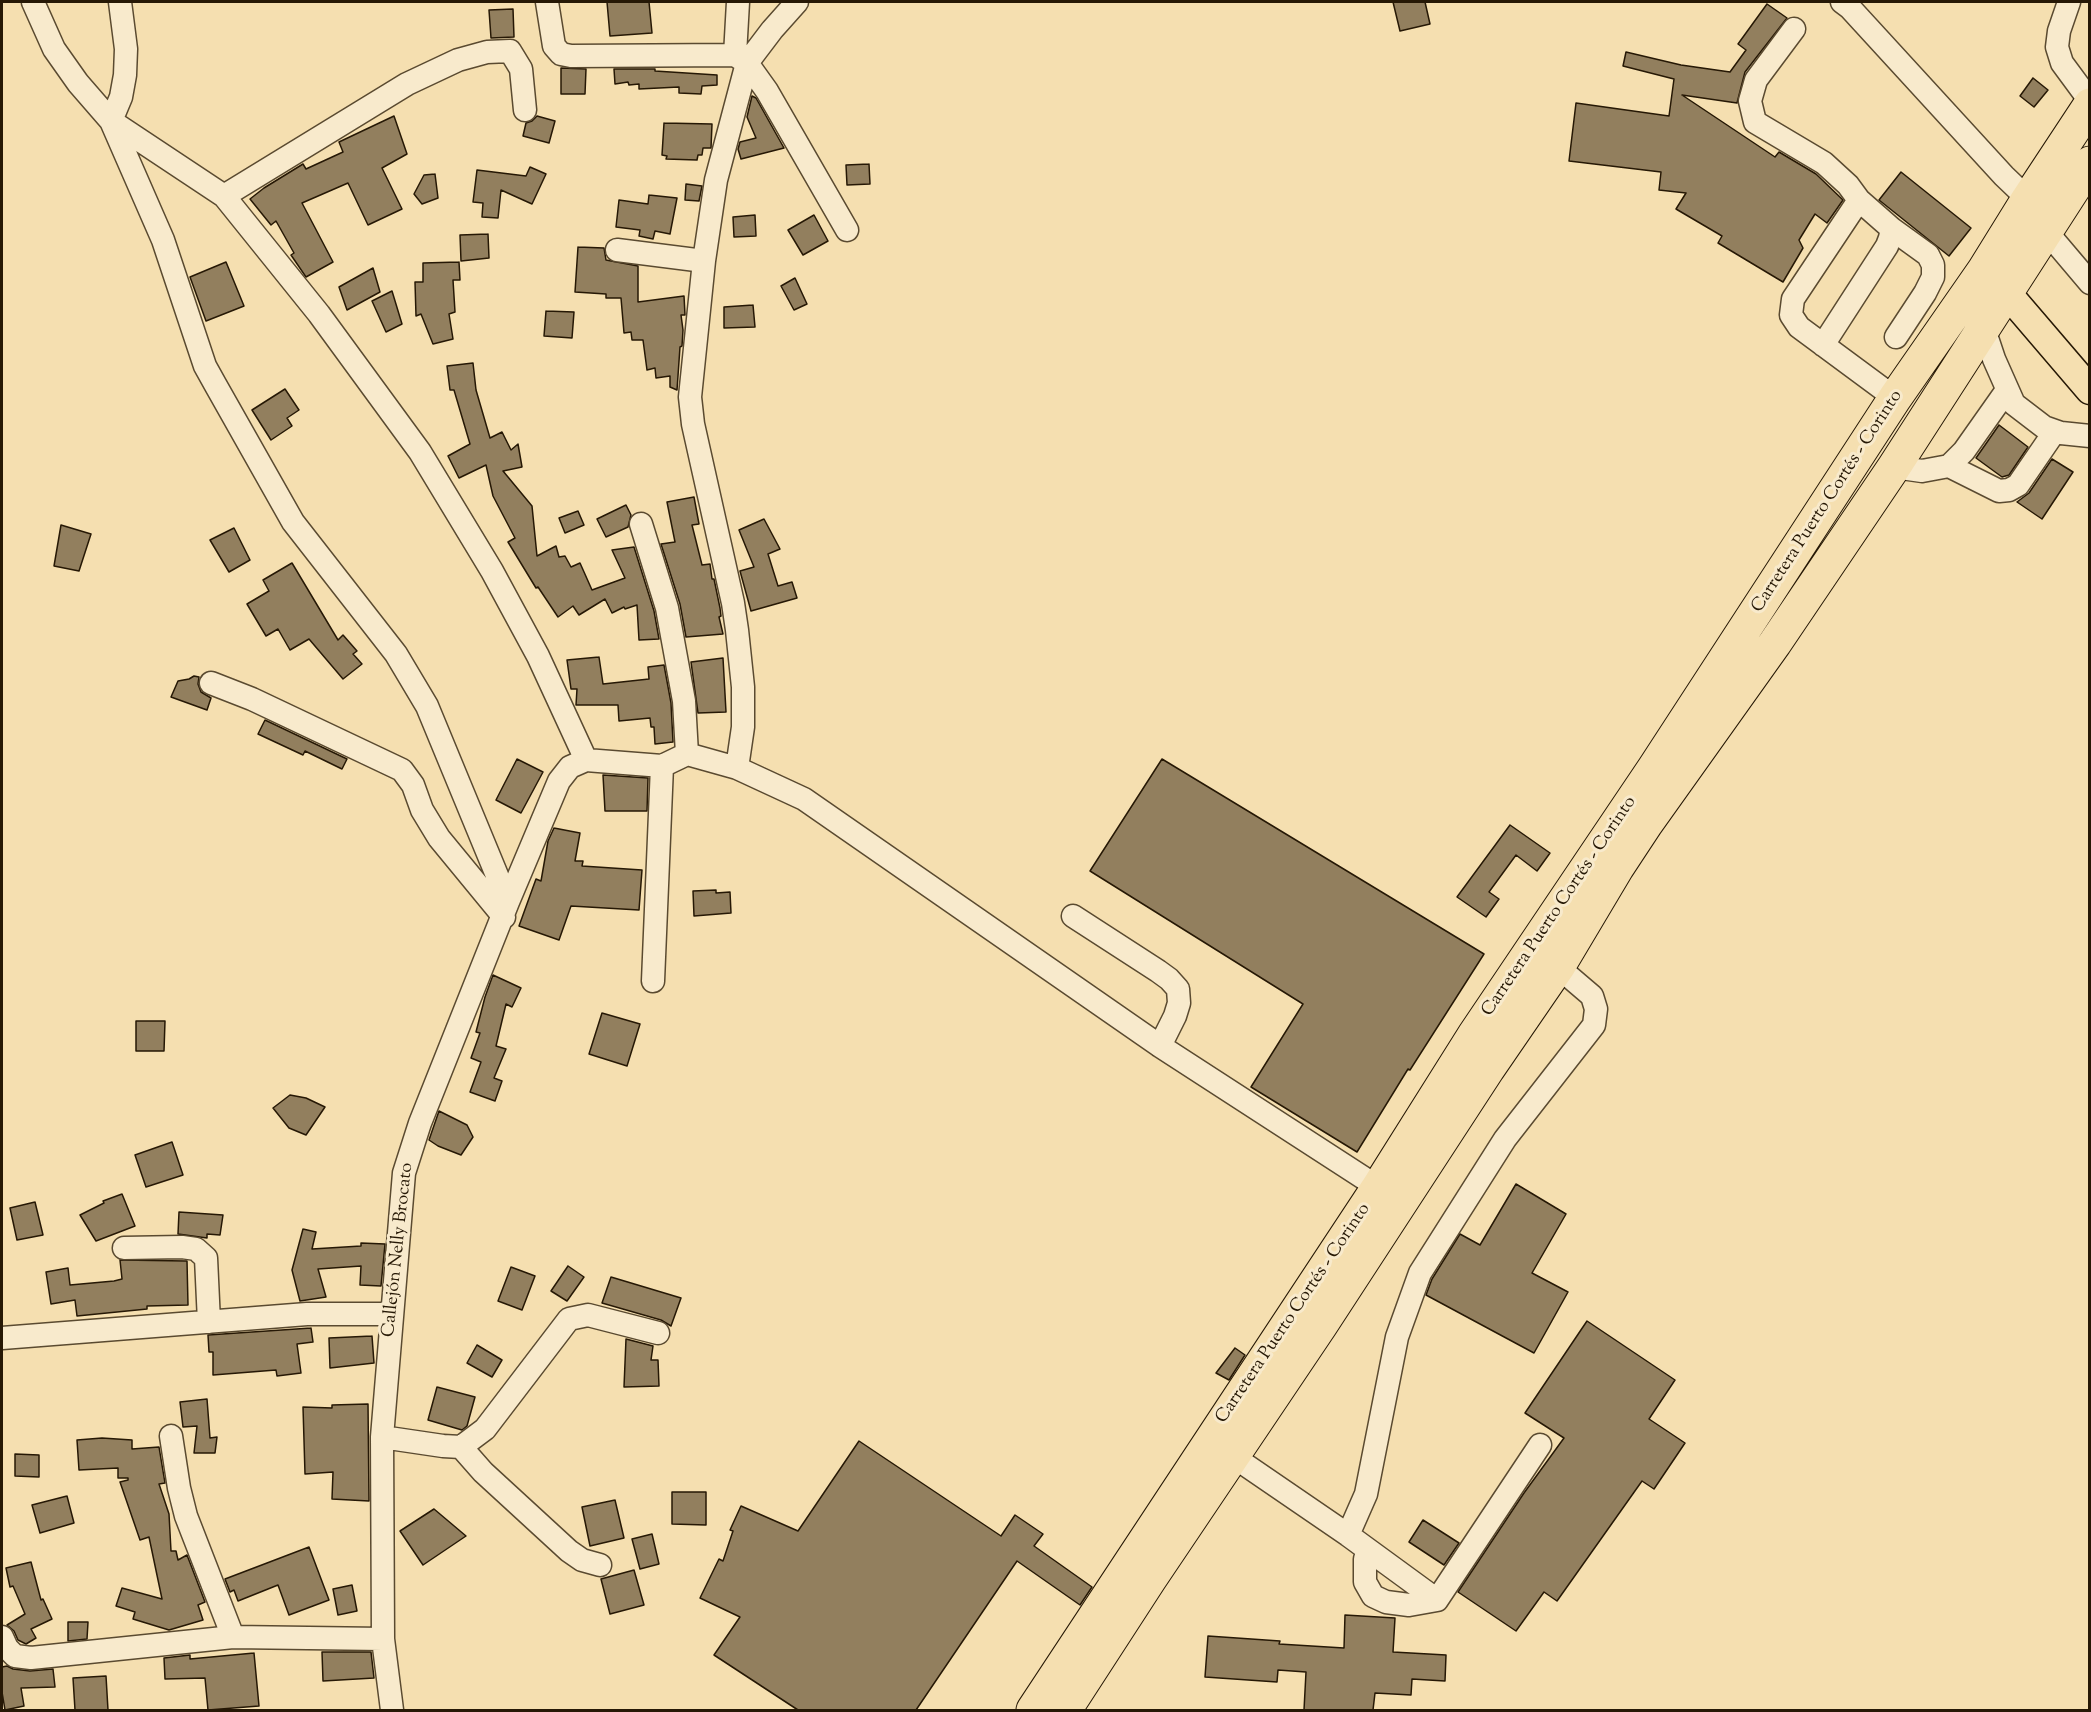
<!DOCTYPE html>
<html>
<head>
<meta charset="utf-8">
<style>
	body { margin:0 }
	#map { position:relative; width:2091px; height:1712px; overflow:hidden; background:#f5dfb0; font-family:"Sorts Mill Goudy",serif }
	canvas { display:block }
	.frame { position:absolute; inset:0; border:3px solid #261805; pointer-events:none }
</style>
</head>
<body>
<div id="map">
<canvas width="2091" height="1712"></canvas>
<div class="frame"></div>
</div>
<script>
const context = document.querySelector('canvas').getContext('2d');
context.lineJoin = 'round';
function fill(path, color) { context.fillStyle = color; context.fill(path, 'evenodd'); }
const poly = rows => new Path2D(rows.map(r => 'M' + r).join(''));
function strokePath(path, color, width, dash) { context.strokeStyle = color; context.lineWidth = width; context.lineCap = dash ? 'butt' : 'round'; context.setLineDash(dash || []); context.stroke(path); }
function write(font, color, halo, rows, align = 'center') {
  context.font = font + ' "Sorts Mill Goudy",serif'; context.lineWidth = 6; context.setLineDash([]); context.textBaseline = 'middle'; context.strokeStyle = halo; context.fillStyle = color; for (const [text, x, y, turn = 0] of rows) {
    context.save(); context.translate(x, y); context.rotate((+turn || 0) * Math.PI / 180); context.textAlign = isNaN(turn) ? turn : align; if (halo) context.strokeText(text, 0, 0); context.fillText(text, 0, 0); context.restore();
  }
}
const building = poly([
	[607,2,649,2,652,33,610,36,607,2],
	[1393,2,1425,2,1430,24,1400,31,1393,2],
	[1767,4,1787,18,1745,72,1737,103,1682,95,1775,157,1779,152,1816,174,1843,200,1827,223,1815,214,1799,240,1803,248,1783,282,1718,243,1722,236,1676,209,1686,193,1659,190,1661,172,1569,161,1576,103,1669,116,1674,79,1623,66,1626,52,1681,65,1730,72,1746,50,1738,44,1767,4],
	[513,9,514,37,491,38,489,10,513,9],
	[561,68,586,69,585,94,561,94,561,68],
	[614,69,655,69,655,71,717,75,717,85,702,86,701,94,679,93,679,87,639,89,639,84,629,85,628,82,615,84,614,69],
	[2033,78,2048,90,2034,107,2020,96,2033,78],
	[752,96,756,98,784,148,741,159,738,149,740,142,756,138,747,117,752,96],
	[394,116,407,154,382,168,402,209,368,225,348,183,302,203,333,262,306,277,291,255,294,253,276,221,271,225,250,199,264,188,303,164,306,169,343,152,339,142,394,116],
	[537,116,555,121,549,143,523,136,526,123,532,121,537,116],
	[664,123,712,124,711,148,703,148,702,155,698,155,697,160,666,159,667,156,662,155,664,123],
	[869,164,870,184,847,185,846,165,869,164],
	[530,167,546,174,532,204,501,190,498,218,482,217,483,203,473,202,477,170,526,176,530,167],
	[1901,172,1971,228,1949,256,1879,200,1901,172],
	[435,174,438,198,422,204,414,194,424,175,435,174],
	[686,184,702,186,699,201,685,200,686,184],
	[649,195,677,198,670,234,655,231,653,239,639,236,640,230,616,227,619,200,648,204,649,195],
	[755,215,756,236,734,237,733,217,755,215],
	[814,215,828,241,803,255,788,230,814,215],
	[488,234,489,258,461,261,460,235,488,234],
	[578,247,604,248,606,260,638,266,638,302,684,296,685,315,681,315,683,330,682,346,680,347,677,390,670,387,670,376,656,378,655,368,647,370,643,340,632,340,631,332,624,333,621,298,606,298,606,294,575,292,578,247],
	[226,262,244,306,206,321,190,277,226,262],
	[459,262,460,280,453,280,455,312,449,314,453,339,433,344,421,314,416,316,415,282,423,282,423,263,459,262],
	[373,268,380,292,347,310,339,287,373,268],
	[795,278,807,304,794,310,781,286,795,278],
	[392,291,402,324,386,332,372,301,392,291],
	[753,305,755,327,724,328,724,307,753,305],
	[546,311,574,312,572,338,544,336,546,311],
	[473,363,476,390,490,438,502,432,511,450,518,444,522,467,503,471,532,506,537,556,556,546,559,557,565,556,571,567,580,563,592,590,625,578,612,550,634,547,654,611,659,639,639,640,637,605,625,609,624,607,612,613,605,599,579,615,573,606,558,617,538,587,536,588,508,542,515,538,493,496,486,465,459,478,448,456,470,444,454,390,450,390,447,366,473,363],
	[285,389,299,410,287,418,292,426,271,440,252,410,285,389],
	[1999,425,2028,447,2009,475,2002,477,1976,458,1999,425],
	[2052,459,2073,472,2042,519,2017,502,2029,493,2052,459],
	[694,497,699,524,692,525,702,565,710,564,712,579,714,579,720,608,721,616,719,617,723,634,686,637,680,604,661,544,675,542,667,502,694,497],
	[626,505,631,515,628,527,606,537,597,519,626,505],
	[578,511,584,525,565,533,559,518,578,511],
	[764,519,780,549,768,554,778,586,792,582,797,598,751,611,740,571,754,567,739,530,764,519],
	[61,525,91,534,79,571,54,566,61,525],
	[234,528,250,560,229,572,210,540,234,528],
	[292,563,338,640,343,635,357,651,353,654,362,664,343,679,309,639,290,650,278,629,266,636,247,604,269,591,263,580,292,563],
	[599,657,603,684,649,679,648,667,664,665,671,703,673,742,655,744,654,727,651,727,650,718,619,721,618,705,576,705,577,689,571,689,567,660,599,657],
	[723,658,726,712,698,713,691,662,723,658],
	[194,676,199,677,198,684,201,692,211,698,207,710,171,697,178,681,189,679,194,676],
	[265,720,347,759,342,769,305,751,303,755,258,734,265,720],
	[517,759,543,772,521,813,496,800,517,759],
	[1162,759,1484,954,1410,1070,1408,1069,1357,1152,1251,1087,1303,1004,1090,871,1162,759],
	[603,775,648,778,647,811,605,811,603,775],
	[1510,825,1550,853,1537,871,1516,855,1489,892,1499,899,1486,917,1457,897,1510,825],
	[554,828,580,833,575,861,583,861,582,866,642,870,639,910,571,906,559,940,519,926,536,879,541,881,548,841,554,828],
	[716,890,716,893,730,892,731,913,694,916,693,891,716,890],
	[493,975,521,988,512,1007,506,1004,496,1046,506,1049,494,1078,502,1081,495,1101,470,1092,481,1062,471,1058,480,1033,476,1032,485,997,493,975],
	[602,1013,640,1024,627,1066,589,1054,602,1013],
	[136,1021,165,1021,164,1051,136,1051,136,1021],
	[290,1095,306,1098,325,1107,306,1135,289,1128,273,1108,290,1095],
	[439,1111,467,1125,473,1137,461,1155,438,1146,429,1140,439,1111],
	[172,1142,183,1175,146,1187,135,1155,172,1142],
	[1516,1184,1566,1214,1532,1273,1568,1292,1534,1353,1426,1295,1432,1279,1460,1234,1480,1245,1516,1184],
	[122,1194,135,1226,96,1241,80,1215,104,1203,103,1201,122,1194],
	[35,1202,43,1235,17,1240,10,1208,35,1202],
	[179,1212,223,1215,220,1235,207,1234,207,1238,178,1234,179,1212],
	[303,1229,316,1232,312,1249,361,1246,361,1243,385,1244,381,1286,360,1285,361,1266,318,1269,326,1297,300,1301,292,1270,303,1229],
	[120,1260,187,1261,188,1305,147,1306,147,1309,77,1316,75,1300,51,1304,46,1272,68,1268,70,1285,114,1281,122,1279,120,1260],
	[568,1266,584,1277,567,1301,551,1291,568,1266],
	[511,1267,535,1276,522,1310,498,1301,511,1267],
	[611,1277,681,1298,671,1326,661,1320,602,1303,611,1277],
	[1587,1321,1675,1380,1649,1419,1685,1443,1654,1489,1642,1481,1557,1601,1544,1592,1516,1631,1458,1592,1524,1493,1564,1438,1525,1413,1587,1321],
	[311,1328,313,1342,297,1344,301,1373,277,1376,276,1370,213,1375,213,1352,209,1352,208,1335,311,1328],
	[372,1336,374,1363,330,1368,329,1338,372,1336],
	[626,1339,653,1346,651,1360,658,1360,659,1386,624,1387,626,1339],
	[477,1345,502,1360,492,1377,467,1363,477,1345],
	[1235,1348,1245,1355,1229,1380,1216,1373,1235,1348],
	[437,1387,475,1397,467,1426,462,1430,428,1420,437,1387],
	[207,1399,210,1438,217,1437,215,1453,194,1453,197,1426,183,1427,180,1402,207,1399],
	[368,1404,369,1501,332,1499,333,1472,305,1474,303,1407,332,1408,332,1405,368,1404],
	[102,1438,132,1440,132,1449,159,1447,165,1483,159,1484,169,1514,171,1551,176,1551,178,1560,187,1555,205,1602,198,1605,203,1620,169,1630,133,1619,135,1612,116,1606,122,1588,162,1599,149,1537,140,1540,120,1482,128,1480,128,1478,118,1478,118,1468,79,1470,77,1440,102,1438],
	[859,1441,1001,1536,1015,1515,1043,1534,1034,1546,1092,1587,1080,1605,1017,1561,916,1710,798,1710,714,1655,740,1617,700,1598,719,1559,723,1561,733,1531,730,1530,741,1506,798,1531,859,1441],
	[15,1454,39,1455,39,1477,15,1476,15,1454],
	[672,1492,706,1492,706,1525,672,1524,672,1492],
	[67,1496,74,1523,40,1533,32,1505,67,1496],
	[615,1500,624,1538,590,1546,582,1507,615,1500],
	[434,1509,466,1536,423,1565,400,1531,434,1509],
	[1423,1520,1459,1543,1444,1565,1409,1542,1423,1520],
	[652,1534,659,1564,640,1569,632,1539,652,1534],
	[309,1547,329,1600,289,1615,278,1585,238,1601,234,1590,230,1592,225,1579,309,1547],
	[31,1562,41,1600,43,1599,52,1619,31,1629,36,1638,26,1644,18,1640,14,1631,7,1625,25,1614,13,1586,10,1587,6,1568,31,1562],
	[634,1570,644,1605,610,1614,601,1579,634,1570],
	[352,1585,357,1611,338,1615,333,1589,352,1585],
	[1345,1615,1395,1618,1393,1652,1446,1655,1445,1681,1412,1679,1411,1695,1375,1693,1373,1710,1304,1710,1306,1672,1278,1670,1277,1682,1205,1677,1208,1636,1280,1641,1279,1644,1344,1648,1345,1615],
	[68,1622,88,1622,87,1639,68,1641,68,1622],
	[322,1652,371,1652,374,1678,323,1681,322,1652],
	[254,1653,259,1706,208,1710,205,1678,165,1679,164,1658,190,1655,190,1659,254,1653],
	[7,1666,13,1669,30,1671,53,1669,55,1687,21,1688,24,1706,5,1710,2,1692,2,1667,7,1666],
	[106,1676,108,1710,75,1710,73,1678,106,1676]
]);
fill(building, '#927f5e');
strokePath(building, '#261805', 1.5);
const minor = poly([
	[33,2,54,49,78,83,111,121,163,240,205,366,215,384,293,522,396,654,427,706,508,902],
	[547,2,554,46,561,54,571,56,735,55,747,63,767,91,847,230],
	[1842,2,1850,8,2004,176,2028,199],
	[2069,2,2059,31,2057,47,2062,63,2090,101],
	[1794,29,1756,80,1750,101,1755,122,1824,163,1848,185,1859,200,1793,299,1791,315,1799,327,1895,398],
	[735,55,738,2],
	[111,121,224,196,319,314,420,452,492,571,538,656,586,760],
	[111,121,121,97,125,75,126,49,120,2],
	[224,196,407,84,458,60,487,52,510,51,521,69,525,110],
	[1892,229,1928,255,1933,265,1933,277,1925,293,1896,337],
	[2046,231,2090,283],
	[617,250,704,261],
	[1984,329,1994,359,2014,404,2044,427,2061,433,2090,436],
	[1823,345,1887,246,1890,238,1892,229,1859,200],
	[1949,466,1999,491,2009,490,2018,485,2055,431],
	[1894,467,1922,471,1949,466,1964,451,2007,390],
	[641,524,667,608,684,701,687,754],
	[211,683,252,699,402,770,413,785,422,810,439,838,504,917],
	[737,768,743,727,743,687,737,630,733,603,693,424,690,397,704,261,716,180,747,63,772,30,797,2],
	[1073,916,1158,971,1169,979,1178,989,1179,1003,1175,1016,1160,1046],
	[653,981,662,766],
	[124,1248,182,1247,196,1249,206,1258,209,1322],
	[2,1338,307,1314,391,1314],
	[171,1436,179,1488,186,1516,233,1637],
	[382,1437,443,1446,461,1447,485,1429,569,1319,588,1315,658,1333],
	[461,1447,483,1472,569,1551,582,1560,600,1565],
	[1234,1457,1348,1535,1437,1600,1540,1445],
	[1348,1535,1366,1494,1397,1337,1420,1273,1505,1139,1594,1025,1596,1009,1592,996,1558,967],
	[1369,1551,1365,1559,1365,1582,1373,1596,1386,1602,1409,1605,1437,1600],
	[2,1637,7,1648,15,1656,31,1658,233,1637,383,1639],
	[392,1710,383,1639,382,1437,404,1173,420,1123,508,902,559,781,570,767,586,760,662,766,687,754,737,768,804,799,1160,1046,1390,1195]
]);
const major = poly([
	[1991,276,2007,293,2090,390]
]);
const highway = poly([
	[1033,1710,1379,1186,1474,1035,1654,768,1895,398,1984,270,2028,199,2090,105],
	[1065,1710,1150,1579,1321,1325,1488,1069,1558,967,1617,868,1646,824,1775,643,1894,467,2090,163]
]);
strokePath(minor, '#5a4a30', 25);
strokePath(major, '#261805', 31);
strokePath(highway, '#261805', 35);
strokePath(minor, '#f8eacc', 22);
strokePath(major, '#f5dfb0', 28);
strokePath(highway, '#f5dfb0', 33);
write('18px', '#261805', '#f8eacc', [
	["Carretera Puerto Cortés - Corinto",1828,502,-57],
	["Carretera Puerto Cortés - Corinto",1560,907,-56],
	["Callejón Nelly Brocato",399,1250,-84],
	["Carretera Puerto Cortés - Corinto",1294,1314,-56]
]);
</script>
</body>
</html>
